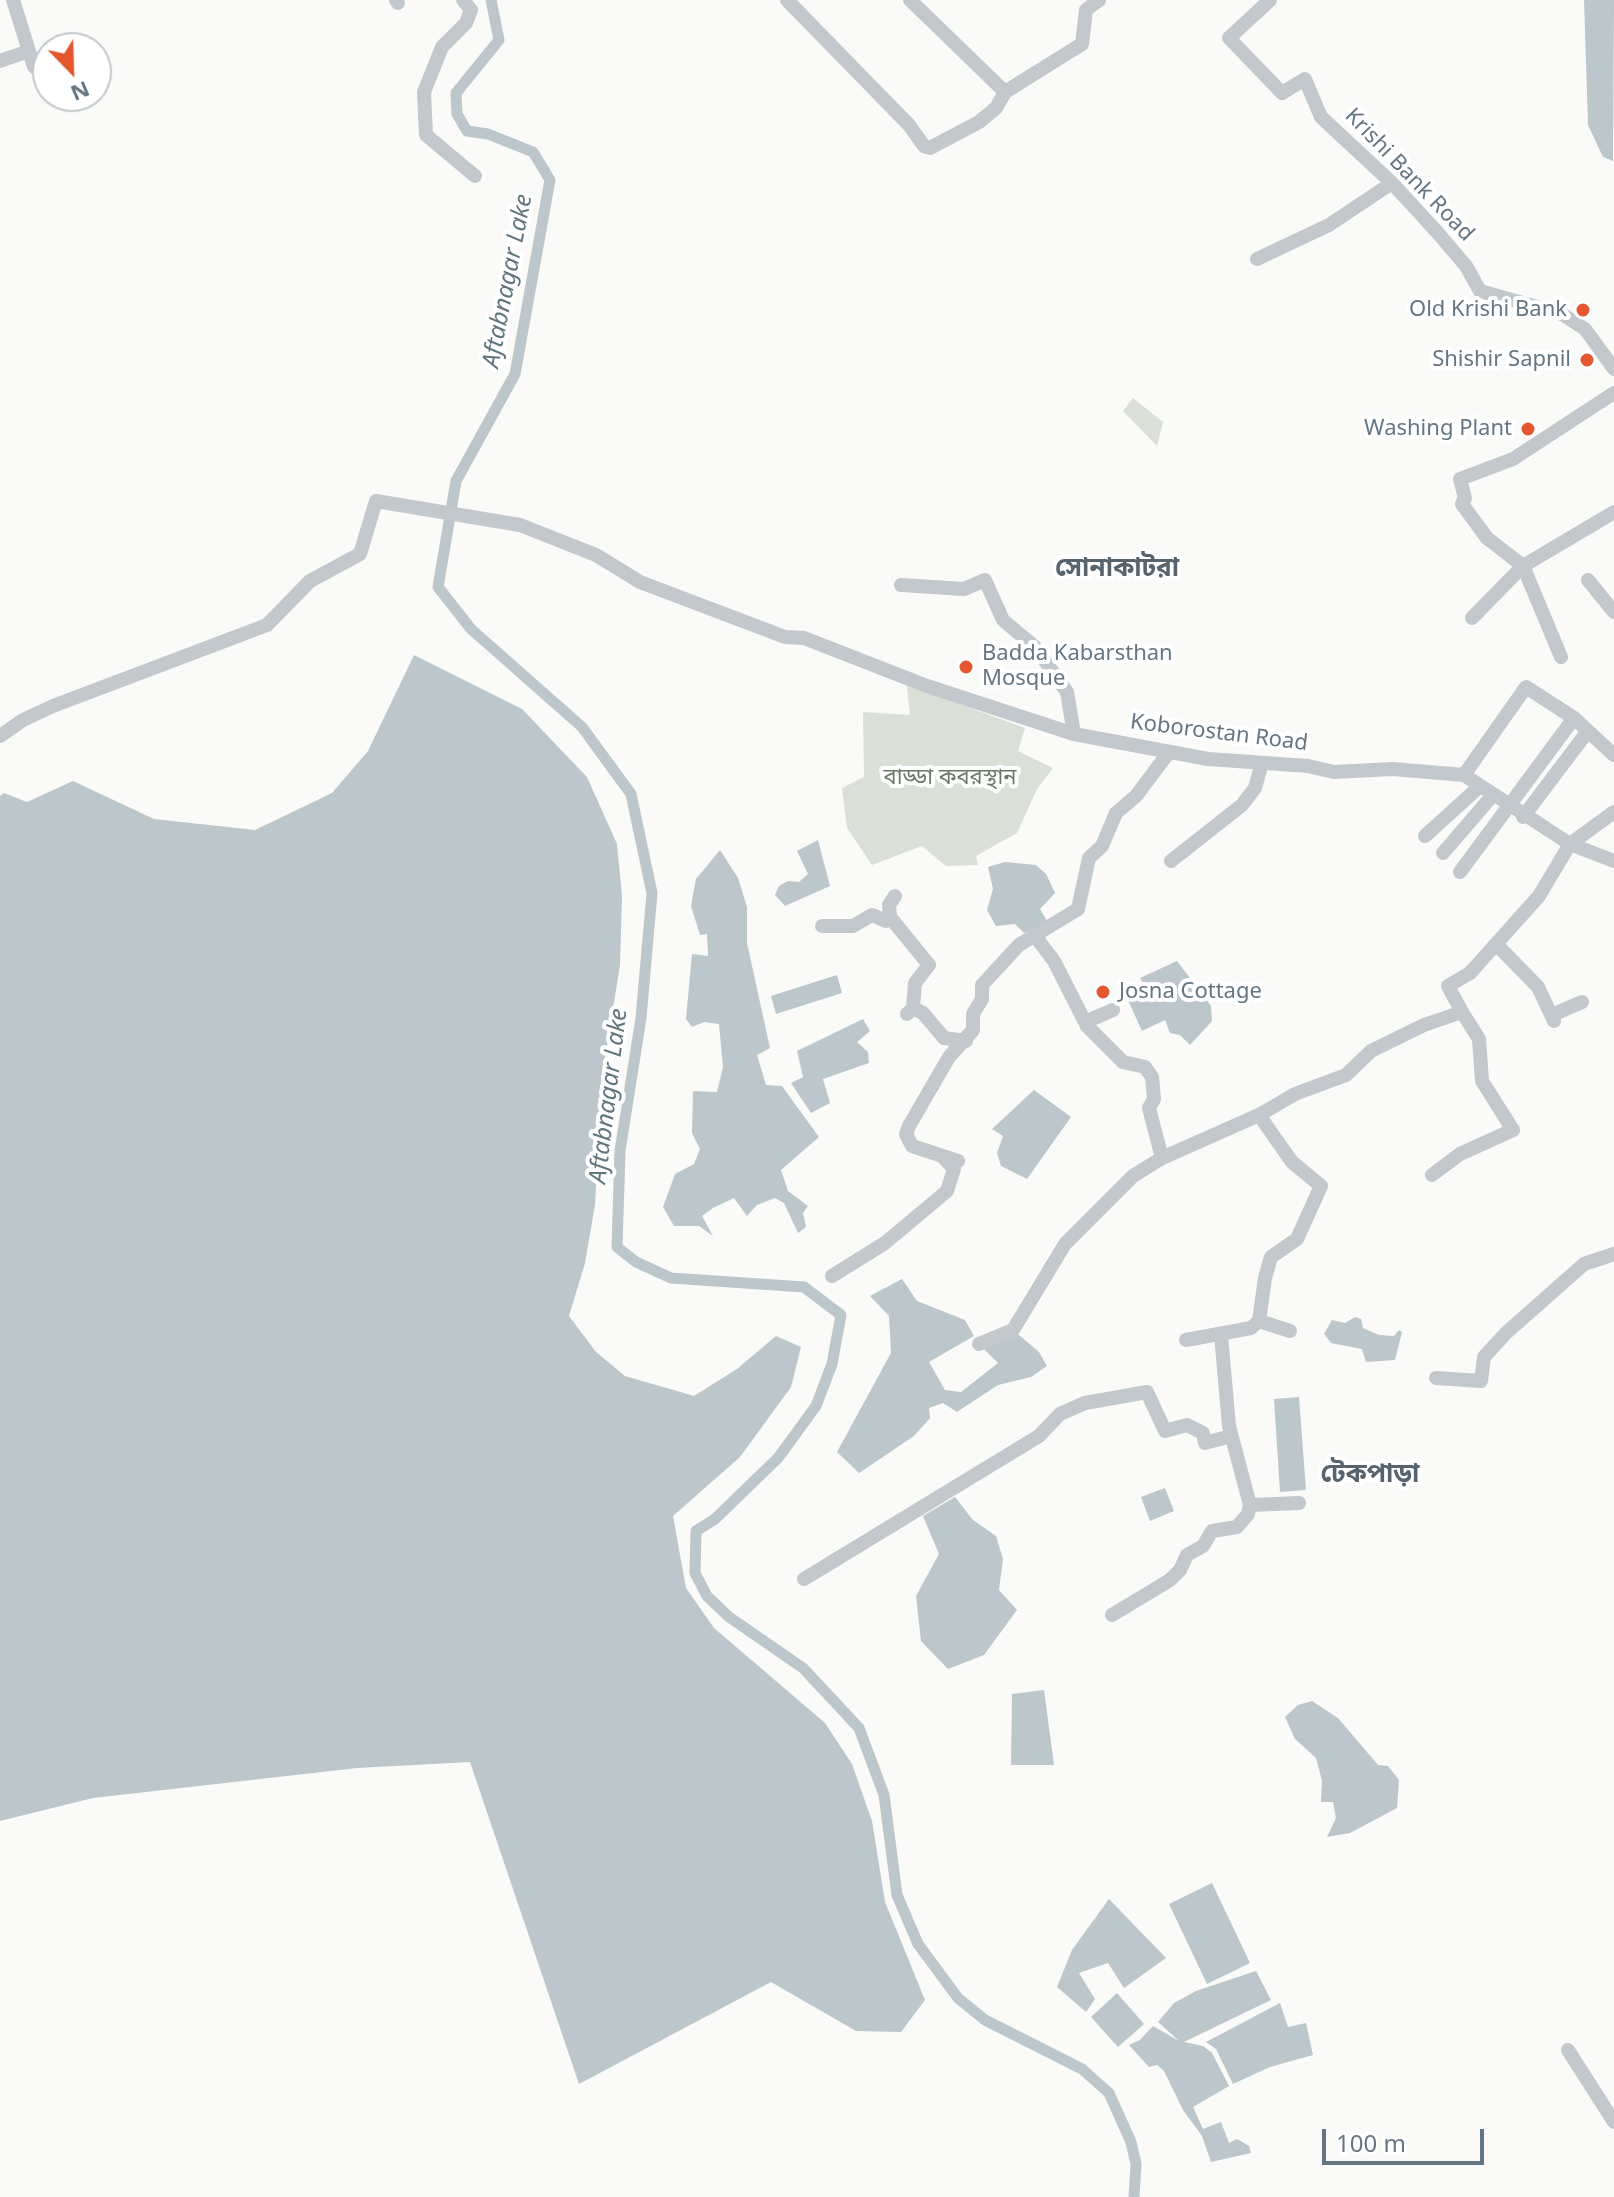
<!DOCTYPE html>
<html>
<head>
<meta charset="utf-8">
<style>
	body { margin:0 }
	#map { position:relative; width:1614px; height:2197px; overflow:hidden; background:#fafaf8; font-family:"Noto Sans",sans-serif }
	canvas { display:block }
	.north { position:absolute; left:32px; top:32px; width:80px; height:80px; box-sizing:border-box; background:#fff; border:2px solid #c1c8cd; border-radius:50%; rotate:157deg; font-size:22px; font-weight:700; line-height:32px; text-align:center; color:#657683 }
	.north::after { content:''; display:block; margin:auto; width:28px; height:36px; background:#e4572e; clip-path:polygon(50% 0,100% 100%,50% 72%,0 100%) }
	.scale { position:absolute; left:1322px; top:2129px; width:162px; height:36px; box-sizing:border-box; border:4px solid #657683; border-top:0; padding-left:10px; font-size:24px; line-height:28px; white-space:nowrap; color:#657683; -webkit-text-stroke:6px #fff; paint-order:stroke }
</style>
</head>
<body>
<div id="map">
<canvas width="1614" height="2197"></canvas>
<div class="north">N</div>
<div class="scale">100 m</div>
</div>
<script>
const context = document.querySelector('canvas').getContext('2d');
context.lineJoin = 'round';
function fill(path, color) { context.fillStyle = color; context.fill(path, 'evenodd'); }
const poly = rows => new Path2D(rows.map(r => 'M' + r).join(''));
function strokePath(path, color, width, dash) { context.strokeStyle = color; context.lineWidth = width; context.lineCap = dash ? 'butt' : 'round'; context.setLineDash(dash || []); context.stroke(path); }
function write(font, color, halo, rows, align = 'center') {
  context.font = font + ' "Noto Sans","Noto Sans Bengali",sans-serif'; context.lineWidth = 8; context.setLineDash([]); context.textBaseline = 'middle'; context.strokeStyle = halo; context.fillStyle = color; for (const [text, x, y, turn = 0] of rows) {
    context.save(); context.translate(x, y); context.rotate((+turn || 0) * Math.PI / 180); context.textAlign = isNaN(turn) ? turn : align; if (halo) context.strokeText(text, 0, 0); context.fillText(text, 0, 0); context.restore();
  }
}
fill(poly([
	[1133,398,1163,422,1157,446,1123,411],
	[906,679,941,697,1025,728,1018,751,1053,768,1037,789,1017,833,976,856,978,865,946,866,922,846,872,865,847,828,842,788,864,777,863,712,910,715]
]), '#dadfd7');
fill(poly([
	[1584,0,1614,0,1613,161,1603,157,1588,125],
	[414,655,522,709,587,777,617,844,622,896,620,965,601,1084,595,1205,585,1263,569,1316,596,1352,625,1376,694,1396,737,1369,776,1336,801,1347,791,1387,740,1457,673,1516,686,1588,714,1628,825,1723,852,1764,872,1821,885,1902,925,2000,901,2032,856,2031,771,1982,579,2084,470,1762,357,1768,93,1798,0,1821,0,796,4,793,27,802,73,781,154,819,255,830,332,793,368,751],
	[818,840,830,886,785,906,775,895,779,886,788,881,799,882,808,874,797,851],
	[720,850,738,878,747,907,747,943,770,1048,757,1055,766,1085,782,1086,819,1137,781,1170,788,1191,808,1206,803,1213,806,1227,798,1233,784,1203,775,1198,757,1205,747,1216,734,1198,713,1208,702,1216,713,1236,699,1226,674,1226,663,1207,675,1174,694,1164,700,1149,692,1133,693,1091,717,1092,723,1067,719,1024,704,1022,692,1027,686,1019,692,954,708,956,707,934,700,935,691,906,696,879],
	[1005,862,1036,865,1046,874,1055,893,1040,909,1049,924,1024,933,1015,924,996,926,987,910,993,889,988,867],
	[1177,961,1211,1006,1212,1021,1190,1045,1180,1035,1170,1033,1165,1020,1142,1031,1127,998,1147,990,1140,978],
	[837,975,842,993,776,1014,771,996],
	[863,1019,870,1031,857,1042,868,1052,869,1063,823,1079,830,1103,811,1113,791,1083,803,1077,797,1051],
	[1034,1090,1071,1117,1027,1179,1001,1166,997,1153,1003,1136,992,1129],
	[902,1279,917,1301,965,1320,974,1336,929,1362,945,1390,961,1392,998,1363,979,1344,1013,1330,1039,1352,1047,1366,1031,1377,998,1385,957,1412,943,1403,929,1408,930,1418,914,1436,859,1473,837,1452,891,1353,889,1316,870,1296],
	[1355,1317,1361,1319,1363,1328,1379,1335,1394,1336,1399,1330,1402,1332,1395,1360,1366,1362,1362,1349,1331,1343,1324,1334,1332,1320,1345,1323],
	[1299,1397,1306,1490,1280,1492,1274,1399],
	[1165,1488,1174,1511,1150,1521,1141,1497],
	[955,1497,973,1520,996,1536,1003,1559,999,1590,1017,1610,984,1655,948,1669,921,1641,916,1596,939,1554,923,1516],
	[1044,1690,1054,1765,1011,1765,1012,1694],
	[1312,1701,1338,1718,1378,1765,1388,1766,1399,1780,1397,1808,1350,1833,1327,1837,1336,1818,1333,1802,1321,1802,1322,1781,1316,1758,1295,1739,1285,1717,1298,1705],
	[1212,1883,1250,1963,1207,1984,1169,1904],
	[1109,1899,1166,1958,1124,1988,1108,1963,1079,1973,1095,1999,1086,2012,1057,1987,1072,1950],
	[1256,1971,1271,2000,1184,2042,1203,2046,1212,2053,1229,2086,1193,2107,1203,2129,1221,2122,1229,2143,1237,2139,1249,2146,1251,2153,1211,2162,1202,2136,1183,2110,1164,2071,1157,2065,1149,2067,1129,2045,1140,2040,1153,2026,1179,2041,1158,2022,1174,2003,1196,1991],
	[1117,1993,1144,2024,1118,2047,1091,2017],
	[1280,2003,1288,2027,1306,2023,1313,2055,1270,2067,1233,2084,1216,2049,1206,2042]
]), '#bbc7cb');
strokePath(poly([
	[491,0,499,40,456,93,457,114,467,131,488,134,533,152,550,180,515,374,456,481,438,587,471,629,582,727,631,794,652,893,641,1018,620,1151,617,1247,636,1262,671,1278,804,1287,841,1315,832,1364,816,1406,778,1458,715,1519,696,1531,695,1573,707,1596,729,1617,803,1668,859,1728,884,1795,897,1895,918,1944,958,1998,985,2020,1082,2069,1109,2093,1131,2142,1136,2164,1134,2197]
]), '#bbc7cb', 11);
strokePath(poly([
	[13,0,34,67],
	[396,0,398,3],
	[463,0,471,10,466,23,442,47,424,92,426,135,475,176],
	[787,0,909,125,924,146,930,148,979,122,996,108,1005,92],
	[910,0,1005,92,1082,44,1086,10,1099,0],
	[1270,0,1229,38,1282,93,1305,79,1321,117,1392,183,1437,232,1466,266,1480,291,1562,314,1585,329,1614,369],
	[0,61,29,51],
	[1257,259,1329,225,1392,183],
	[1614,393,1513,459,1460,479,1465,498,1462,504,1487,538,1523,566,1614,512],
	[1588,580,1614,612],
	[901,585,964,589,985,580,1003,620,1035,647,1067,692,1074,734],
	[1472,618,1523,566,1561,657],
	[0,736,23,720,53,706,267,625,310,581,360,554,376,501,520,525,596,555,640,582,785,637,804,638,927,686,1074,734,1208,759,1308,766,1334,772,1393,769,1464,775,1570,844,1614,812],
	[1464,775,1526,687,1574,718,1614,755],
	[1523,817,1588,731],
	[1425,836,1480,786],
	[1443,853,1493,795],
	[1171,861,1242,805,1255,788,1262,763],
	[1460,872,1574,718],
	[890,917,889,905,895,896],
	[822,926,853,926,872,915,886,921,890,917,929,965,915,983,913,1008],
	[1035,936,1054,961,1087,1026,1123,1062,1145,1067,1152,1077,1154,1099,1149,1108,1162,1158,1259,1115],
	[1496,944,1538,987,1554,1021],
	[907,1014,913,1008,923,1013,944,1038,966,1041],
	[1552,1015,1582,1002],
	[1085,1022,1113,1010],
	[958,1161,912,1146,906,1134,909,1126,949,1057,973,1030,973,1014,982,999,982,985,1019,945,1078,909,1089,858,1102,846,1116,813,1136,796,1169,752],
	[1432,1175,1460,1154,1513,1130,1482,1081,1479,1039,1462,1012],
	[832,1276,885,1243,947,1191,954,1169,942,1156],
	[1290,1331,1259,1321,1265,1278,1271,1257,1297,1239,1321,1186,1292,1162,1259,1115,1295,1094,1346,1075,1371,1051,1424,1025,1462,1012,1448,986,1470,973,1539,896,1570,844,1614,861],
	[1186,1340,1251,1328,1259,1321],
	[979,1344,1013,1330,1065,1244,1133,1176,1162,1158],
	[1436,1378,1481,1381,1484,1357,1506,1333,1584,1264,1614,1254],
	[1250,1505,1299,1503],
	[804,1579,1039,1436,1060,1414,1085,1403,1147,1392,1165,1431,1187,1425,1203,1433,1205,1443,1231,1436],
	[1112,1615,1170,1580,1180,1570,1187,1555,1203,1546,1212,1531,1237,1527,1248,1514,1250,1505,1229,1426,1221,1335],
	[1568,2050,1614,2122]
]), '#c3c8cc', 14);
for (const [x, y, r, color] of [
	[1583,310,8,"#e4572e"],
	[1587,360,8,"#e4572e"],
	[1528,429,8,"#e4572e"],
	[966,667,8,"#e4572e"],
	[1103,992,8,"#e4572e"]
]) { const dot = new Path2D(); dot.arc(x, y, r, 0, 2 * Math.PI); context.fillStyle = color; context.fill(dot); strokePath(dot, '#fff', 3); }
write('22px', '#657683', '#fff', [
	["Krishi Bank Road",1409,175,46],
	["Koborostan Road",1219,733,7]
]);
write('22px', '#657683', '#fff', [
	["Old Krishi Bank",1567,310],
	["Shishir Sapnil",1571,360],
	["Washing Plant",1512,429],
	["Badda Kabarsthan",982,654,"left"],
	["Mosque",982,679,"left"],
	["Josna Cottage",1119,992,"left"]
], 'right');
write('22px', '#687a64', '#fff', [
	["বাড্ডা কবরস্থান",950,778]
]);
write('italic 24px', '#60757c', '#fff', [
	["Aftabnagar Lake",508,281,-79],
	["Aftabnagar Lake",609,1096,-83]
]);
write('bold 26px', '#57646e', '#fff', [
	["সোনাকাটরা",1117,569],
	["টেকপাড়া",1370,1475]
]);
</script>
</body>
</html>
